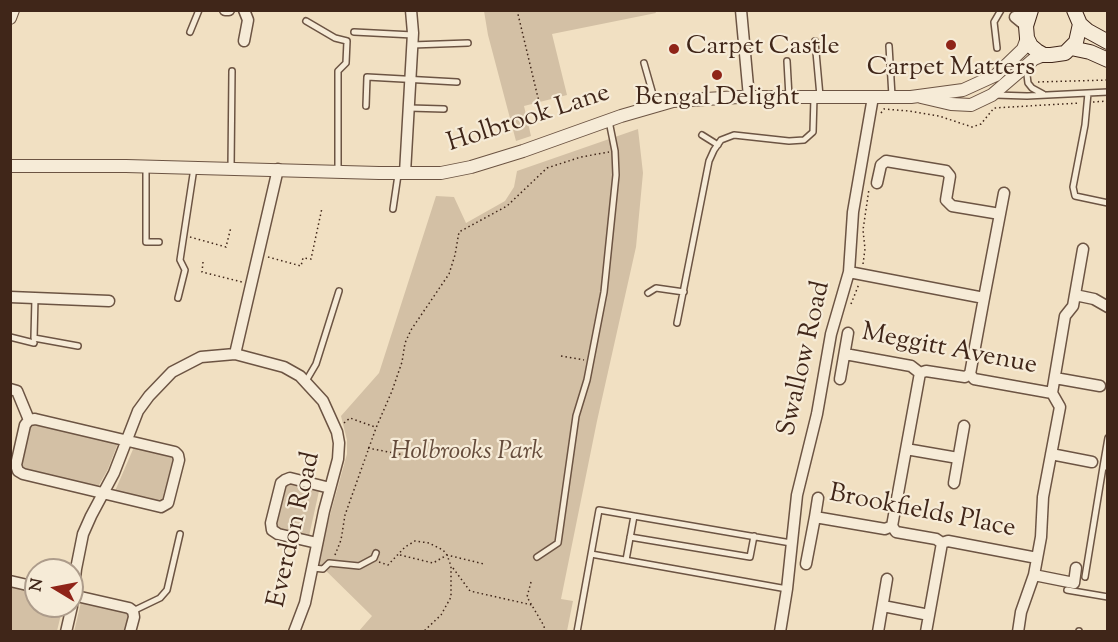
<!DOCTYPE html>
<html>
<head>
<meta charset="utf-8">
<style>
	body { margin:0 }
	#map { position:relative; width:1118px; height:642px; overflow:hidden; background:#f1e0c2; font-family:"Sorts Mill Goudy",serif }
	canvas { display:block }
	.frame { position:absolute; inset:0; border:12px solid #402619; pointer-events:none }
	.north { position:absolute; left:24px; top:558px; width:60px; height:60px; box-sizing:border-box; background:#f6ebd7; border:2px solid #ad9c8b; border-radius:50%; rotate:280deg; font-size:16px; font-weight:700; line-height:24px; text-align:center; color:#402619 }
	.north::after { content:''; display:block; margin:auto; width:21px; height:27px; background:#8f2418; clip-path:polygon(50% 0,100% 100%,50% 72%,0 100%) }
</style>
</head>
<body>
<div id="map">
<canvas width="1118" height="642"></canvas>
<div class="frame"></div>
<div class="north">N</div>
</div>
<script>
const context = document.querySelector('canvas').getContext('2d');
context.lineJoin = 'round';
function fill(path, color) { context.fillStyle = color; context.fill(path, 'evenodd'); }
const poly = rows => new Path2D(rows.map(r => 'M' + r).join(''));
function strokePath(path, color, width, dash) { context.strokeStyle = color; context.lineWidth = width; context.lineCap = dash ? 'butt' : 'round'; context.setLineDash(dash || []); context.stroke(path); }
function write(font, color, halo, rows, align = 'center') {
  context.font = font + ' "Sorts Mill Goudy",serif'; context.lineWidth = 4.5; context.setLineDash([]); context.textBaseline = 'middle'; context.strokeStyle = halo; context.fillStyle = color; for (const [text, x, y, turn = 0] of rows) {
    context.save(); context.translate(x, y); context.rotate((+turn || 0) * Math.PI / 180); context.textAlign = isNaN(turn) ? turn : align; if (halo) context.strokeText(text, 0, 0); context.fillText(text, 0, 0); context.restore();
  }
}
fill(poly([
	[655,11,656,13,552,34,567,95,524,106,531,136,516,141,488,35,484,11],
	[638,129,643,173,636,247,597,421,561,599,573,601,567,631,359,631,372,616,317,562,347,454,347,440,341,416,379,373,436,196,454,197,466,223,505,201,514,187,517,171],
	[33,423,118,443,108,469,98,487,23,469,20,465,30,425],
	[134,447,173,456,175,460,164,500,161,502,115,491],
	[288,483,319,491,309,536,277,529,275,525,285,485],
	[10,586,36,592,36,606,63,606,57,631,11,631],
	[81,602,126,612,129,616,125,631,74,632]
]), '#d3c0a5');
const service = poly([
	[306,21,335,38,347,41,346,63,338,71,338,172],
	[190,32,199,10],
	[354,32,413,35],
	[815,41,820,96],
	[412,45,468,43],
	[889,46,892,96],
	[997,48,994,22,1001,10],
	[787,61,789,97],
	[644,63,656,105],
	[1029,67,1027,75,1028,83,1032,88,1043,94],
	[1088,93,1085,125,1073,187,1075,196,1108,203],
	[995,95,1027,96,1108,92],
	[366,106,367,77,457,82],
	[409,108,444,109],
	[702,135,718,145],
	[146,168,146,242,159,242],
	[231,168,232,71],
	[393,209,398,175],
	[648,293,656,288,684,292],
	[35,298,34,338,78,346],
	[178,298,185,270,180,260,194,168],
	[677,323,709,161,714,150,721,140,734,135,789,141,804,140,813,132,814,97],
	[10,337,34,343],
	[306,381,316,364,339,291],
	[1108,438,1103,467,1108,467],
	[630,537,750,557,754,536],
	[591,554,787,589],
	[537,557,558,543,576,416,587,380,604,292,616,175,615,151,609,121],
	[626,560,634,516],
	[313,568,323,569,329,563,359,566,374,558,376,553],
	[1085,577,1103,467],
	[1067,590,1108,597],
	[133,611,160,598,167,590,180,534],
	[577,632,599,510,791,543],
	[1079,632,1079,631]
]);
const minor = poly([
	[225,10,229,10],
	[244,10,248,20,244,41],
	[741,10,749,97],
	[1026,26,1015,17,1028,15],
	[405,173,413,33,411,10],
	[877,183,881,165,886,161,946,171,950,176,946,200,952,206,1000,214,984,298],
	[1000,214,1004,193],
	[849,272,984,298,970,374],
	[1075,295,1094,299,1108,307],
	[10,297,109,301],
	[235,354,278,169],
	[845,354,911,366,920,373,926,371,965,377,970,374,974,379,1052,393,1060,407,1043,497,1041,537,1034,575,1021,612,1018,632],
	[1055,378,1100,386],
	[840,379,848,333],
	[10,389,17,391,29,420],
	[1052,393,1065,316,1073,306,1083,249],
	[35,419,175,452,178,455,179,460,168,503,161,507,23,474,18,471,16,465,25,425,29,420,35,419],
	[906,449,958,458],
	[1051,454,1092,462],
	[954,483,964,426],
	[818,498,815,517,885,529,892,526],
	[892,526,920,373],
	[892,526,896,532,936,539,942,543,948,541,1037,558],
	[317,543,278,534,272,530,271,523,281,483,285,480,290,478,330,488],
	[806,564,815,517],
	[1034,575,1074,583,1076,568],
	[10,581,36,587],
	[72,595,129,608,133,611,134,617,130,632],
	[72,605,76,569,83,534,91,516,114,473,138,411,149,396,172,372,201,357,235,354,284,367,300,376,323,401,337,432,339,443,338,459,324,511,305,603,294,632],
	[883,606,929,615],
	[66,632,72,606],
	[780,632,787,589,797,495,817,414,831,334,849,272,853,212,873,97],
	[878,632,887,579],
	[926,632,942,543]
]);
const tertiary = poly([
	[10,18,13,10],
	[921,97,951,104,971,105,992,95,1034,59,1044,55],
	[10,166,126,166,379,173,441,173,471,167,523,151,621,116,673,101,739,97,911,97,963,90,996,75,1023,49,1027,38]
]);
const secondary = poly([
	[1031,10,1026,26,1027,38,1031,46,1037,51,1044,55,1051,55,1065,53,1076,42,1080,24,1074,10],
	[1080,24,1088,31,1108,42],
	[1071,48,1090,52,1108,60]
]);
strokePath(service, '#6c5443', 8);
strokePath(minor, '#6c5443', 13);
strokePath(tertiary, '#6c5443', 14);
strokePath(secondary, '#402619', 16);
strokePath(poly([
	[517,10,544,123],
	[1038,82,1108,80],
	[1093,102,1108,101],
	[881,113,884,109,909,111,939,116,972,127,981,124,994,108,1080,103],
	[190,237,226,247,231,227],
	[268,257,301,266,303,258,311,259,322,208],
	[203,262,202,272,242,282],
	[863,264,865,249,863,230,869,189],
	[851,304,859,284],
	[561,356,584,360],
	[344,423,350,418,375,427],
	[368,448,409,456],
	[335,555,341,540,345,515,376,428,392,391,402,362,405,343,411,330,449,274,455,255,459,232,507,206,547,168,581,157,609,152],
	[400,555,433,563,447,555,484,564],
	[379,562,388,565,405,547,415,541,429,543,443,550,447,555,451,566,451,597,441,615,423,632],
	[453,568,470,591,532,605],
	[531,582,527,597,544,626,545,632]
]), '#402619', 1.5, [1.5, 3]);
strokePath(service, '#f6ebd7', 5);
strokePath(minor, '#f6ebd7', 10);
strokePath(tertiary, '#f6ebd7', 12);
strokePath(secondary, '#f6ebd7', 14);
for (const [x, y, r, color] of [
	[951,45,6,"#8f2418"],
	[674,49,6,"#8f2418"],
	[717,75,6,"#8f2418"]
]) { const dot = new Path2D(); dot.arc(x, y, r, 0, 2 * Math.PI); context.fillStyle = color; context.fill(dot); strokePath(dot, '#f6ebd7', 2); }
write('26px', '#402619', '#f6ebd7', [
	["Carpet Castle",686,49,"left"],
	["Carpet Matters",951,70],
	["Bengal Delight",717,100]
]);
write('26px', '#402619', '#f6ebd7', [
	["Holbrook Lane",529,120,-18],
	["Meggitt Avenue",949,351,11],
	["Swallow Road",806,359,-77],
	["Brookfields Place",922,513,11],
	["Everdon Road",296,530,-77]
]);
write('italic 26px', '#654c3c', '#f6ebd7', [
	["Holbrooks Park",467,454]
]);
</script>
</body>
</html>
